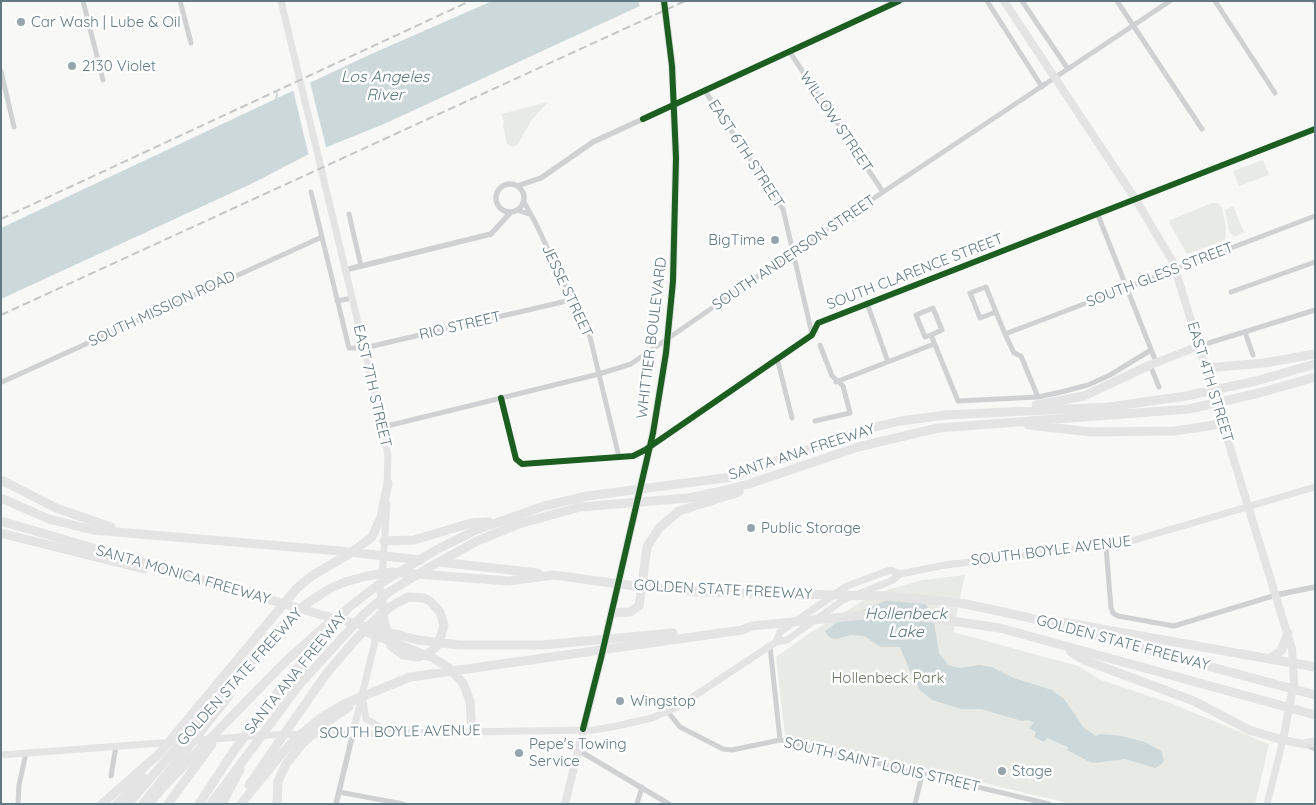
<!DOCTYPE html>
<html>
<head>
<meta charset="utf-8">
<style>
	body { margin:0 }
	#map { position:relative; width:1316px; height:805px; overflow:hidden; background:#f8f8f7; font-family:Quicksand,sans-serif }
	canvas { display:block }
	.frame { position:absolute; inset:0; border:2px solid #617983; pointer-events:none }
</style>
</head>
<body>
<div id="map">
<canvas width="1316" height="805"></canvas>
<div class="frame"></div>
</div>
<script>
const context = document.querySelector('canvas').getContext('2d');
context.lineJoin = 'round';
function fill(path, color) { context.fillStyle = color; context.fill(path, 'evenodd'); }
const poly = rows => new Path2D(rows.map(r => 'M' + r).join(''));
function strokePath(path, color, width, dash) { context.strokeStyle = color; context.lineWidth = width; context.lineCap = dash ? 'butt' : 'round'; context.setLineDash(dash || []); context.stroke(path); }
function write(font, color, halo, rows, align = 'center') {
  context.font = font + ' Quicksand,sans-serif'; context.lineWidth = 5; context.setLineDash([]); context.textBaseline = 'middle'; context.strokeStyle = halo; context.fillStyle = color; for (const [text, x, y, turn = 0] of rows) {
    context.save(); context.translate(x, y); context.rotate((+turn || 0) * Math.PI / 180); context.textAlign = isNaN(turn) ? turn : align; if (halo) context.strokeText(text, 0, 0); context.fillText(text, 0, 0); context.restore();
  }
}
fill(poly([
	[548,102,531,121,518,144,513,147,507,144,503,126,504,121,501,114],
	[1263,160,1269,175,1239,186,1233,171],
	[1212,203,1218,203,1222,208,1226,227,1225,240,1187,254,1170,224,1170,220],
	[1233,206,1244,232,1235,237,1229,231,1225,210],
	[965,575,953,632,1078,666,1101,680,1173,704,1269,744,1255,804,1072,804,785,736,776,657,810,633,874,594,922,580]
]), '#e8ebe5');
fill(poly([
	[492,1,638,1,640,6,384,124,307,155,253,183,1,299,1,228,369,55],
	[894,597,918,599,927,606,933,615,939,653,948,665,960,668,979,665,992,667,1014,678,1052,690,1064,699,1084,728,1096,736,1101,734,1122,736,1145,742,1161,751,1164,760,1162,764,1155,768,1125,759,1094,763,1088,761,1067,750,1068,747,1047,738,1044,742,1034,737,1036,732,1029,728,1034,723,1029,720,1022,721,981,709,961,709,932,700,920,690,913,678,900,647,881,647,864,636,851,635,837,639,831,638,827,635,825,631,840,620]
]), '#cdd8da');
fill(poly([
	[310,82,327,151,309,157,293,89]
]), '#f8f8f7');
strokePath(poly([
	[276,100,277,93]
]), '#cdd8da', 2);
strokePath(poly([
	[83,1,103,80],
	[180,1,191,43],
	[987,1,1042,87],
	[1022,1,1068,69],
	[1117,1,1202,129],
	[1215,1,1275,93],
	[1314,1,1315,2],
	[789,51,883,192],
	[1,71,14,127],
	[705,91,783,209,812,334],
	[311,192,349,348,364,348,571,300],
	[524,202,535,222,590,337,619,457],
	[517,210,529,214],
	[349,214,361,266],
	[1098,215,1156,362],
	[1231,292,1315,262],
	[337,301,352,298],
	[867,303,888,362],
	[996,312,980,318,970,293,986,287,996,312,1005,334,1014,353,1021,356,1038,397],
	[1245,332,1253,355],
	[1005,334,1315,216],
	[931,335,925,337,916,315,933,308,942,330,931,335,958,401,1038,397,1061,392,1088,385,1110,375,1151,350],
	[1199,346,1315,310],
	[777,358,792,418],
	[1150,365,1159,387],
	[2,382,322,237],
	[836,382,934,344],
	[501,398,516,459,522,464,633,456,645,450,812,335,818,323,1315,129],
	[815,421,850,413,843,386,832,376,820,345],
	[383,427,599,374,631,364,793,252,1170,1],
	[1106,547,1111,608,1113,613,1118,616,1174,626,1276,595],
	[770,646,780,740],
	[668,712,680,727,723,749,732,750,780,740,1049,804],
	[1306,745,1315,749],
	[111,776,116,746],
	[339,792,403,804],
	[18,804,19,785,26,753],
	[637,804,642,787],
	[915,804,922,775]
]), '#d0d1d2', 5);
strokePath(poly([
	'496 198a14 14 0 1 1 28 0a14 14 0 1 1-28 0Z',
	[517,186,541,178,593,142,899,1],
	[345,270,491,234,511,212],
	[1276,595,1315,587],
	[578,750,669,804],
	[336,804,353,733]
]), '#d0d1d2', 5.5);
strokePath(poly([
	[281,1,383,427,388,456,387,488],
	[382,578,387,504],
	[776,642,780,632,847,586,890,570,900,574],
	[363,701,366,719,387,731],
	[353,733,374,645,379,614],
	[1,755,267,735,594,730,617,726,652,718,679,706,776,642,787,640,843,600,891,581,900,574,945,565,1121,544,1315,487],
	[1267,804,1283,740]
]), '#e3e4e3', 7);
strokePath(poly([
	[1004,1,1136,200,1173,262,1292,649,1294,682,1283,740,1303,744],
	[1150,365,1199,346],
	[565,804,601,658,653,433,666,353,673,281,676,158,672,66,664,1]
]), '#e3e4e3', 8);
strokePath(poly([
	[1206,368,1264,363,1315,354],
	[1036,405,1084,396,1150,365],
	[1028,425,1092,432,1174,431,1222,424],
	[1,480,56,508,111,527],
	[1,498,49,519,93,530,340,551,421,560],
	[1,521,322,615,418,640,459,645,542,645,673,633],
	[1,533,144,569],
	[384,541,414,540,471,523,489,522],
	[439,562,538,573],
	[612,613,630,612,639,606,647,547,659,528,679,511,739,492],
	[1062,622,1315,667],
	[367,632,433,658,449,668,463,683,470,701,472,731],
	[1071,652,1084,660,1194,701,1249,730,1283,740],
	[1270,658,1281,651,1288,633],
	[1303,744,1315,742],
	[249,785,326,674,357,638,374,621,390,607,408,597,424,598,430,601,440,612,444,625,438,645,428,654,418,657,403,655,391,646,384,621,381,591],
	[102,804,159,754,297,588,313,575,349,554,372,537,381,517,388,483],
	[117,804,144,778],
	[128,804,286,622,306,604,329,589,345,582,367,576,392,572,508,581,553,575,635,586,699,592,886,596,961,603,1026,617,1315,695],
	[143,804,229,696],
	[149,804,163,787,285,662,335,617],
	[168,804,212,744],
	[199,804,233,752,283,685,348,608,378,585,436,550,476,530,544,506,587,496,732,477,863,430,900,421,946,415,1109,407,1186,396,1256,381,1315,364],
	[211,804,299,685,363,615,389,592,428,568,477,541,519,524,580,507,688,498,717,492,749,484,858,447,938,428,1189,409,1259,393,1315,377],
	[222,804,240,769],
	[241,804,278,758,296,738,322,717,344,704,410,677,742,630,752,626,865,615,924,617,1000,628,1315,715],
	[277,804,278,781,286,764,303,743,324,724,349,707]
]), '#e3e4e3', 9);
strokePath(poly([
	[1,219,470,1],
	[1,315,685,1]
]), '#c4c7c7', 2, [8, 4]);
strokePath(poly([
	[643,119,899,1],
	[501,398,516,459,522,464,633,456,645,450,812,335,818,323,1315,129],
	[583,729,601,658,653,433,666,353,673,281,676,158,672,66,664,1]
]), '#1b5e20', 6);
for (const [x, y, r, color] of [
	[21,22,5,"#96a5ac"],
	[72,66,5,"#96a5ac"],
	[775,240,5,"#96a5ac"],
	[751,528,5,"#96a5ac"],
	[620,701,5,"#96a5ac"],
	[519,753,5,"#96a5ac"],
	[1002,771,5,"#96a5ac"]
]) { const dot = new Path2D(); dot.arc(x, y, r, 0, 2 * Math.PI); context.fillStyle = color; context.fill(dot); strokePath(dot, '#fff', 2); }
write('15px', '#617983', '#fff', [
	["Car Wash | Lube & Oil",31,22],
	["2130 Violet",82,66],
	["BigTime",765,240,"right"],
	["Public Storage",761,528],
	["Wingstop",630,701],
	["Pepe's Towing",529,744],
	["Service",529,761],
	["Stage",1012,771]
], 'left');
write('15px', '#617983', '#fff', [
	["WILLOW STREET",836,122,56],
	["EAST 6TH STREET",746,154,57],
	["SOUTH ANDERSON STREET",794,253,-34],
	["SOUTH CLARENCE STREET",915,272,-21],
	["SOUTH GLESS STREET",1160,275,-21],
	["JESSE STREET",567,291,65],
	["SOUTH MISSION ROAD",162,309,-25],
	["RIO STREET",460,326,-13],
	["WHITTIER BOULEVARD",652,338,-83],
	["EAST 4TH STREET",1210,382,73],
	["EAST 7TH STREET",372,386,77],
	["SANTA ANA FREEWAY",802,452,-18],
	["SOUTH BOYLE AVENUE",1051,551,-7],
	["SANTA MONICA FREEWAY",183,575,16],
	["GOLDEN STATE FREEWAY",723,590,3],
	["GOLDEN STATE FREEWAY",1123,643,15],
	["SANTA ANA FREEWAY",296,673,-51],
	["GOLDEN STATE FREEWAY",240,677,-48],
	["SOUTH BOYLE AVENUE",400,732,-1],
	["SOUTH SAINT LOUIS STREET",882,765,13]
]);
write('15px', '#697a61', '#fff', [
	["Hollenbeck Park",888,678]
]);
write('italic 16px', '#5c787d', '#fff', [
	["Los Angeles",385,77],
	["River",385,95],
	["Hollenbeck",906,614],
	["Lake",906,632]
]);
</script>
</body>
</html>
